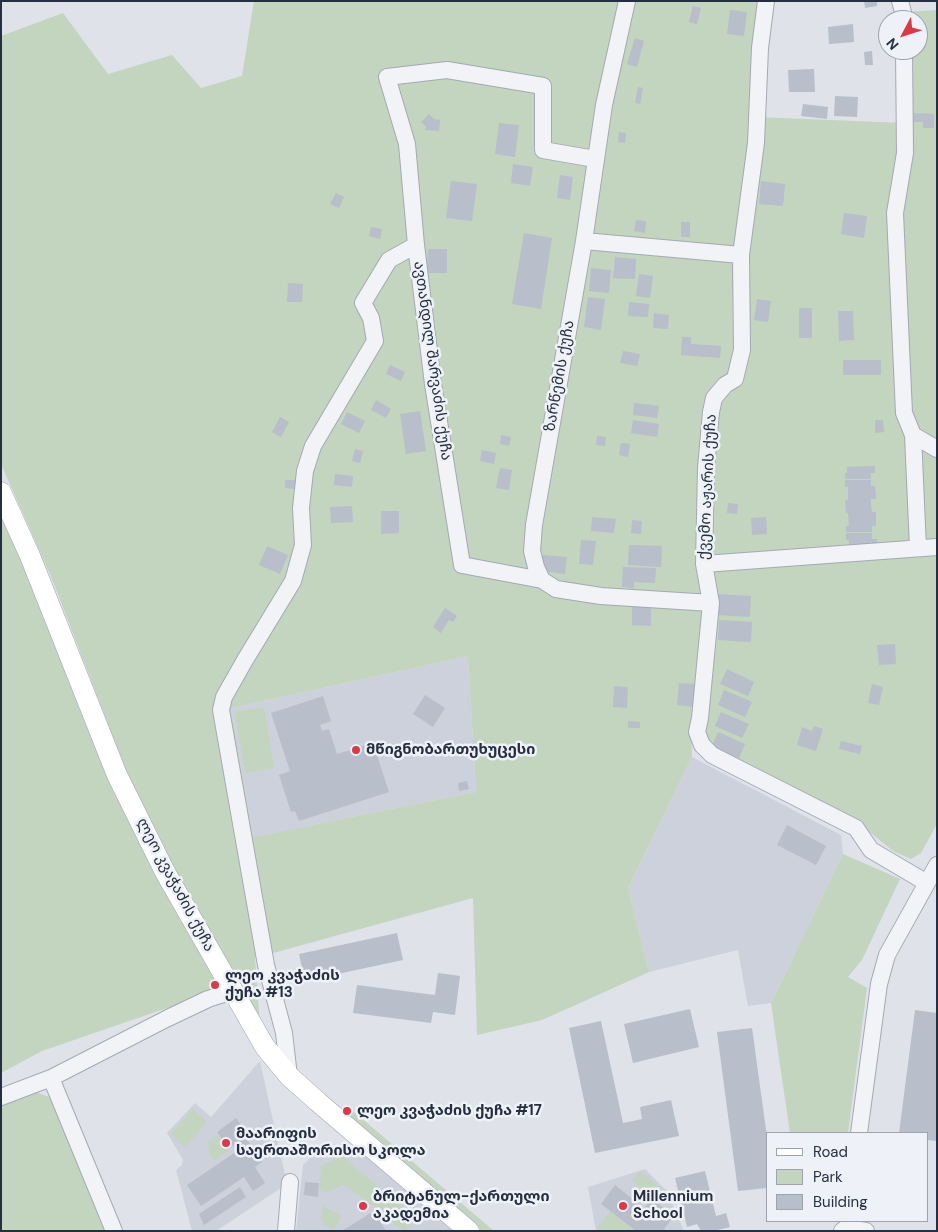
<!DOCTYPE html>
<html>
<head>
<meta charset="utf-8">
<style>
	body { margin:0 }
	#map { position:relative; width:938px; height:1232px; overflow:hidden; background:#dfe2e9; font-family:"DM Sans",sans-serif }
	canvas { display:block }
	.frame { position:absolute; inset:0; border:2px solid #262f42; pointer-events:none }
	.legend { position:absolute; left:766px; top:1132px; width:162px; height:90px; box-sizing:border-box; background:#eef1f7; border:1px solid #9ea3af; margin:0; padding:6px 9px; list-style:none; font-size:15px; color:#262f42 }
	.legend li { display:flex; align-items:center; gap:10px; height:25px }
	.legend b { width:25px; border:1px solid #9ea3af }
	.north { position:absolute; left:878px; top:10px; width:50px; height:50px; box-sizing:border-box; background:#eef1f7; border:1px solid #9ea3af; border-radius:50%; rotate:230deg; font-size:14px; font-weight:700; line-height:20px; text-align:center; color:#262f42 }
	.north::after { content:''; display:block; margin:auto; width:18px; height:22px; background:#da3948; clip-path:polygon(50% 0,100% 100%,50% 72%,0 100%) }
</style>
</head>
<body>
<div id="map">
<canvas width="938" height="1232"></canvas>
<div class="frame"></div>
<ul class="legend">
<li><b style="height:6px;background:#fff"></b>Road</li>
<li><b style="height:14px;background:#c3d4bf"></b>Park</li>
<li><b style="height:14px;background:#b8beca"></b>Building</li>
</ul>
<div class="north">N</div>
</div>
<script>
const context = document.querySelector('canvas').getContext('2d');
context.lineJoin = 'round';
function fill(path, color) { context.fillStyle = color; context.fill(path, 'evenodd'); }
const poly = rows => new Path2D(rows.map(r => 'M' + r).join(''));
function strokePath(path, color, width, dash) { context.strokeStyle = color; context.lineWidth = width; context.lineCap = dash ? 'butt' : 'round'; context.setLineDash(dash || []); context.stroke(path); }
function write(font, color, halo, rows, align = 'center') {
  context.font = font + ' "DM Sans","Noto Sans Georgian",sans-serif'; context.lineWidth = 5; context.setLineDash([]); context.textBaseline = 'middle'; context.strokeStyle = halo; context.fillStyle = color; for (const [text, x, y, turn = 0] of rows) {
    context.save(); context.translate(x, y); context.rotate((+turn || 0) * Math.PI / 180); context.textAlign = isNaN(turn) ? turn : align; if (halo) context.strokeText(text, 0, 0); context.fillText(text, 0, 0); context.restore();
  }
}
fill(poly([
	[468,656,476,792,253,837,231,708],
	[692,757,841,835,843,854,771,1003,748,1006,738,950,649,972,628,888],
	[260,1061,287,1184,216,1231,192,1231,176,1170,182,1165,183,1160,167,1133,195,1103,211,1117],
	[346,1144,356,1146,457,1231,296,1231,303,1165,310,1158,337,1145],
	[645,1169,667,1191,684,1231,596,1231,588,1187]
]), '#cdd1dc');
fill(poly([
	[254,1,766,1,757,117,904,123,904,50,918,50,918,20,903,20,903,12,937,10,937,824,921,853,911,859,893,851,855,820,713,753,691,726,692,757,628,888,649,972,542,1020,477,1035,473,898,255,958,260,1026,175,876,132,786,52,579,1,464,1,36,63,13,108,74,172,55,201,88,242,76],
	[468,656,476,792,253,837,231,708],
	[1,513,20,553,78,705,108,778,217,980,204,998,164,1009,42,1051,1,1073],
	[264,707,274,768,245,773,235,712],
	[843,854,900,879,862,960,848,977,867,988,848,1133,790,1133,771,1003],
	[36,1092,54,1099,110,1231,1,1231,1,1104],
	[193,1109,207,1122,185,1147,171,1134],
	[353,1111,494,1231,481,1231,349,1118],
	[217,1135,228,1151,214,1161,209,1152,208,1142],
	[342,1156,415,1218,406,1231,402,1231,374,1206,344,1185,324,1193,320,1189,321,1166],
	[640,1171,661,1189,654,1199,632,1181],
	[323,1206,341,1216,334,1230,324,1225,321,1217],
	[610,1211,635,1231,600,1231,597,1228]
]), '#c3d4bf');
fill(poly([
	[864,1,877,1,877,6,865,8],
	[693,6,701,8,697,24,689,22],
	[730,10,747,12,744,36,727,34],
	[853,24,854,42,829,44,828,27],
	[635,38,644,41,637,67,627,64],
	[872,51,873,65,865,65,864,52],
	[814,69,815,92,789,92,788,70],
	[638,87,643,88,640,104,635,103],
	[835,96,858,97,857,117,834,116],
	[803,104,828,107,827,119,801,116],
	[912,113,934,114,934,128,923,128,923,122,912,122],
	[429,114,434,119,440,120,439,131,425,130,426,126,421,122],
	[499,123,519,125,515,157,495,154],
	[619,132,626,133,625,143,618,142],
	[513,164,533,167,530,186,511,183],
	[560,175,573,177,570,200,557,198],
	[451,181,477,184,472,221,446,218],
	[761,181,785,184,783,206,759,204],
	[336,193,344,197,339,208,330,204],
	[844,213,867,216,864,238,841,234],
	[636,220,646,221,645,233,634,231],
	[681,222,690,222,690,237,681,237],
	[371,227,382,229,380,239,369,236],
	[524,233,552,238,541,309,512,304],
	[428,249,447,249,447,273,427,273],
	[615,257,636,259,635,279,613,278],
	[591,268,611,270,609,293,589,291],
	[639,274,653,276,650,298,636,296],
	[288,283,303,284,302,302,287,302],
	[588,297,605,299,601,330,584,327],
	[757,299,771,301,768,322,754,320],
	[629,302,649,304,648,317,628,316],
	[799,308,812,308,812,338,799,338],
	[838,311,853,311,854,340,839,341],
	[654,313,669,315,668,329,653,328],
	[682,337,691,337,691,344,721,346,720,358,681,355],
	[623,351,640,354,637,366,620,363],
	[843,360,881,360,881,375,843,375],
	[390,365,405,372,401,381,386,374],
	[376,400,391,409,386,418,371,410],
	[634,403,659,406,657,418,633,415],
	[420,411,426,451,406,454,400,414],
	[347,412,365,421,359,433,341,424],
	[280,417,289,422,281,437,272,432],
	[633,420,659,424,657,437,631,433],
	[875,420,883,420,884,432,875,433],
	[501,435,511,437,509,446,500,444],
	[597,436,606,437,605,446,596,445],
	[621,443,630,444,628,457,619,455],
	[355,449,363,451,360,463,352,461],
	[482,450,496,453,494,464,480,461],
	[875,466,875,473,871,473,871,479,845,479,845,473,847,473,847,467],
	[500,468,512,470,509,490,496,488],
	[335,474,353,476,352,487,334,485],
	[285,480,296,480,295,489,285,488],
	[845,480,871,480,871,486,875,486,876,499,871,499,871,506,872,512,876,512,876,526,872,526,872,532,846,532,846,526,849,526,848,513,846,513,845,500,848,500,848,487,845,487],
	[728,503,738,504,737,514,727,513],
	[352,506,353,522,331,523,330,507],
	[381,511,399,511,399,533,381,534],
	[592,517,616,519,614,533,591,531],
	[766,517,767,534,752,535,751,518],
	[632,520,642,521,641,534,631,533],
	[846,533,872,533,872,539,877,539,877,545,849,546,849,540,846,540],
	[581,540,596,541,593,565,579,564],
	[629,545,662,546,661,567,628,565],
	[267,546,288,555,280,574,259,565],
	[543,555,567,557,565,574,542,571],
	[623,567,656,568,655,583,634,582,634,588,622,587],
	[718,594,751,596,750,617,717,615],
	[632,606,651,607,651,626,632,625],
	[445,608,457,616,453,622,449,620,441,633,433,627],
	[719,620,752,622,751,642,718,640],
	[895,644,896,664,879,665,877,645],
	[727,669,754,682,748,696,720,684],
	[679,683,695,684,693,707,677,705],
	[872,684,883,687,879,705,868,703],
	[614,686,628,687,627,708,613,707],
	[724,690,752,702,745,717,718,705],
	[425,695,445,708,433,727,413,714],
	[323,696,331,721,320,725,322,731,329,729,337,754,373,743,389,792,299,821,295,811,291,812,279,775,290,771,271,713],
	[721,712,749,724,742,738,715,726],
	[628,721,640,722,640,728,628,728],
	[814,726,823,729,816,751,797,745,802,727,812,731],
	[718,732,745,744,739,758,712,746],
	[841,741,862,746,860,754,839,749],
	[467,781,469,789,459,791,458,783],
	[787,825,826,846,816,865,777,845],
	[397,933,403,960,305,981,299,954],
	[438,973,460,976,455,1015,433,1012,431,1023,353,1013,357,985,435,995],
	[690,1009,699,1047,633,1063,624,1024],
	[915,1010,937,1013,937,1141,927,1140,927,1133,899,1133],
	[601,1021,623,1123,642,1119,640,1107,671,1100,679,1136,595,1153,569,1028],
	[752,1028,767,1137,767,1188,738,1191,717,1032],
	[236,1118,245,1130,242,1132,262,1162,255,1167,265,1183,253,1191,244,1177,201,1206,187,1185,237,1151,230,1142,226,1145,217,1132],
	[705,1171,716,1216,726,1213,730,1227,713,1231,701,1231,697,1224,687,1227,675,1178],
	[305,1182,319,1183,318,1197,304,1195],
	[615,1185,644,1208,652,1199,674,1216,664,1229,667,1231,636,1231,601,1204],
	[240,1187,246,1197,204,1225,199,1214],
	[374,1211,386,1231,342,1231]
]), '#b8beca');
const minor = poly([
	[627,1,604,105,584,241,534,525,532,551,536,567,542,580,556,589,601,596,711,603],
	[766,1,760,48,756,143,741,255,742,350,735,379,725,385,714,398,711,412,706,468,704,564,711,603,700,718,697,732,702,745,712,755,856,828,871,850,927,883],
	[900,1,903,12,903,20],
	[904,50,905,153,895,213,904,413,913,435,937,449],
	[584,241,741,255],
	[913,435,918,548],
	[704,564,937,547],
	[542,580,462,565,433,384,416,245,407,144,387,77,447,70,543,86,543,150,595,159],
	[289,1076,284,1033,266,965,221,710,224,697,245,660,293,581,303,545,301,508,305,471,313,446,375,341,371,318,363,303,389,260,416,245],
	[51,1078,114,1231],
	[1,1097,51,1078,168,1018,208,999,233,991],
	[859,1133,879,984,887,955,937,865],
	[286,1231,290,1182],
	[842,1231,846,1228,866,1231]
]);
const major = poly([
	[1,492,30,556,117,775,165,872,265,1047,289,1076,318,1102,469,1231]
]);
strokePath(minor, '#a4a9b4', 18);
strokePath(major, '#9da6b6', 21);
strokePath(minor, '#f2f3f7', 16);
strokePath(major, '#fff', 20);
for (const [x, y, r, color] of [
	[356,750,5,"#da3948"],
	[215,985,5,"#da3948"],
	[347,1111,5,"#da3948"],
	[226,1143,5,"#da3948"],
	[363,1206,5,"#da3948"],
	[623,1206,5,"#da3948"]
]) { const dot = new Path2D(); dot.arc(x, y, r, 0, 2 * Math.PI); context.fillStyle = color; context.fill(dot); strokePath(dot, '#eef1f7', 2); }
write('15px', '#262f42', '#eef1f7', [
	["ავთანდილ შარვაძის ქუჩა",432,361,82],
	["ზარწემის ქუჩა",560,376,-80],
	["ქვემო აჟარის ქუჩა",708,487,-87],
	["ლეო კვაჭაძის ქუჩა",175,885,62]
]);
write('bold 15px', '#262f42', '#eef1f7', [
	["მწიგნობართუხუცესი",366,750],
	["ლეო კვაჭაძის",225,976],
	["ქუჩა #13",225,993],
	["ლეო კვაჭაძის ქუჩა #17",357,1111],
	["მაარიფის",236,1134],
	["საერთაშორისო სკოლა",236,1151],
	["ბრიტანულ-ქართული",373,1197],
	["აკადემია",373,1214],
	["Millennium",633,1197],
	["School",633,1214]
], 'left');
</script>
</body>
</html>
